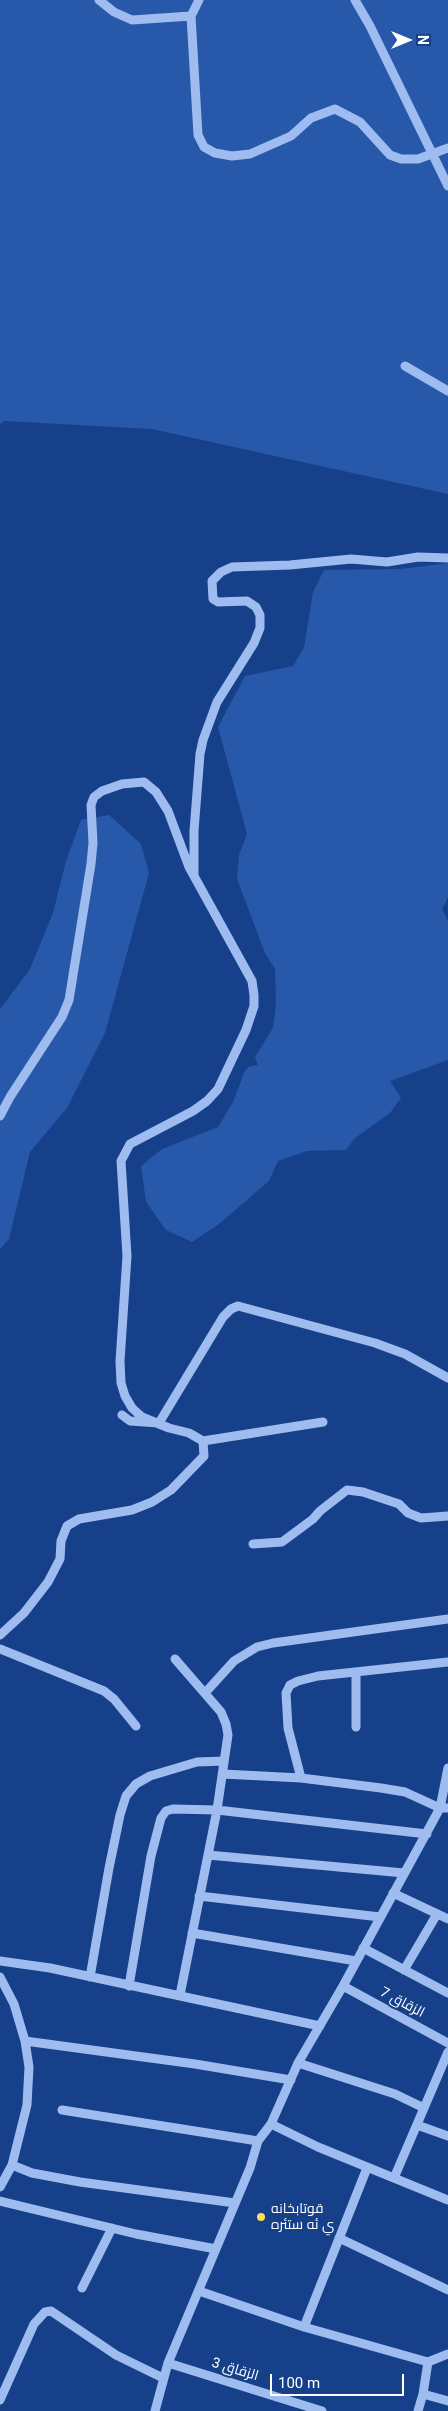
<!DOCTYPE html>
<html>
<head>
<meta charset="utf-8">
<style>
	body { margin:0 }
	#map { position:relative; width:448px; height:2411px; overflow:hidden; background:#16408a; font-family:Roboto,sans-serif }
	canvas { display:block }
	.north { position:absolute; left:383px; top:15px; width:50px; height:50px; -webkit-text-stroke:4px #16408a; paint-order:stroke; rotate:90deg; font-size:14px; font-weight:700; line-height:20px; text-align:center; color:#fff }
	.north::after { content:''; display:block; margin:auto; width:18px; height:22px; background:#fff; clip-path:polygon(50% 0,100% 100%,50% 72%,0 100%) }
	.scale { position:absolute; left:270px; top:2374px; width:134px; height:22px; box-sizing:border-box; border:2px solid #fff; border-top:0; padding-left:6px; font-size:15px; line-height:18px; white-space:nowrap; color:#fff; -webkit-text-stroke:4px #16408a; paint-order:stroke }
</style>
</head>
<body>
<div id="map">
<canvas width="448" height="2411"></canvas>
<div class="north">N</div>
<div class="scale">100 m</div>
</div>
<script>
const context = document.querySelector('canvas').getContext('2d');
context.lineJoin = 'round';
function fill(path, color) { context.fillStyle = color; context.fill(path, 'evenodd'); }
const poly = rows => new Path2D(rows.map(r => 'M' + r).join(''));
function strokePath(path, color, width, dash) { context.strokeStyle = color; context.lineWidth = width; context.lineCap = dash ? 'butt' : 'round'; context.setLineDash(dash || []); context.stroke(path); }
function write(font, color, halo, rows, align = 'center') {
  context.font = font + ' Roboto,Cairo,sans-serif'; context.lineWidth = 4; context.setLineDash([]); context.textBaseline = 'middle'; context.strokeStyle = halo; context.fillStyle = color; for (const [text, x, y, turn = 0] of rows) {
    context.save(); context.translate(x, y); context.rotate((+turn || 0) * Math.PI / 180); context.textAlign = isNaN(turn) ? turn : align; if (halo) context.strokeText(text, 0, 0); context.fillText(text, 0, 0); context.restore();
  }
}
fill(poly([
	[0,0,448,0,448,494,152,429,4,421,0,424],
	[448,563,448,897,442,909,448,921,448,1060,390,1081,401,1098,390,1113,355,1138,346,1150,307,1151,278,1161,269,1181,219,1224,192,1242,166,1230,146,1202,141,1166,162,1149,218,1127,233,1102,244,1073,248,1067,258,1065,255,1057,273,1028,276,1003,275,969,265,953,237,879,239,855,247,834,218,727,245,676,293,666,304,647,313,592,324,570,401,569],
	[109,815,141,844,149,873,105,1033,67,1108,30,1152,9,1239,0,1249,0,1009,30,969,53,913,66,861,81,820]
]), '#2858a9');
strokePath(poly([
	[99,0,114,12,132,20,191,16],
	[199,0,191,16,198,135,204,147,215,153,232,156,250,154,291,136,311,118,335,109,360,122,390,155,401,159,418,159,448,148],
	[355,0,370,26,448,186],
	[405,366,448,391],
	[194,874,194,831,200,754,203,740,217,702,254,643,260,628,260,615,256,607,247,601,218,602,213,599,212,581,221,572,232,567,290,565,351,559,387,562,418,557,448,558],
	[0,1116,10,1097,62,1017,69,1000,91,864,93,843,91,805,94,797,102,791,122,784,144,782,156,792,168,811,189,867,252,981,254,995,254,1006,246,1030,218,1089,207,1101,193,1111,130,1144,121,1161,127,1256,120,1361,121,1383,125,1396,132,1408,142,1417,169,1428,189,1433,203,1441,204,1456,171,1490,152,1502,132,1510,79,1519,67,1526,61,1541,60,1559,48,1582,24,1613,0,1635],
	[122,1415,130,1421,159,1423,223,1317,231,1309,238,1306,375,1343,405,1354,448,1378],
	[203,1441,323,1422],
	[253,1544,282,1542,313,1519,320,1511,347,1490,363,1492,399,1504,408,1513,421,1518,448,1516],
	[0,1649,104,1691,114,1699,136,1726],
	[175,1659,221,1712,226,1724,228,1735,217,1810,180,1995],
	[356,1673,356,1727],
	[205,1693,234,1661,257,1647,273,1643,448,1619],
	[223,1774,301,1778,381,1788,405,1792,440,1808,448,1808],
	[301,1778,288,1728,286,1693,290,1685,298,1681,318,1676,448,1662],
	[208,1855,404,1873],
	[393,1893,448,1919],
	[199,1896,380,1917],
	[192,1933,356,1961],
	[363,1948,448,1993],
	[0,1961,50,1968,320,2026],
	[404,1970,437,1914],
	[0,1977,14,2004,25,2041,29,2067,27,2105,12,2165,0,2187],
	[90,1977,109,1868,120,1815,126,1796,136,1784,150,1776,197,1762,224,1761],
	[129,1986,151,1856,161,1818,166,1811,173,1809,217,1810,427,1834],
	[343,1986,448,2043],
	[25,2041,195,2064,291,2080],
	[298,2063,395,2094,424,2108],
	[62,2110,258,2141],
	[271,2124,318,2147,448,2200],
	[417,2125,448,2136],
	[12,2165,32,2173,80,2182,235,2203],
	[394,2178,448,2052],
	[0,2201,136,2234,216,2249],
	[339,2238,448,2290],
	[82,2288,112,2228],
	[199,2291,304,2327,428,2362,448,2354],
	[304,2327,367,2168],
	[168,2363,322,2411],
	[423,2394,448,2401],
	[0,2400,34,2324,45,2312,51,2311,116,2355,163,2378],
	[155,2411,168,2363,250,2168,258,2141,271,2124,298,2063,343,1986,440,1808,448,1768],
	[418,2411,423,2394,428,2362]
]), '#9ebcef', 9);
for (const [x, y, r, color] of [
	[261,2217,5,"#ffdc5c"]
]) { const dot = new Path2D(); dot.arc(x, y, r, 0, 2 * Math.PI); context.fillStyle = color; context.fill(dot); strokePath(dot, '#16408a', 2); }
write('14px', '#fff', '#16408a', [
	["الزقاق 7",402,2003,28],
	["الزقاق 3",235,2370,17]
]);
write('14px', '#fff', '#16408a', [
	["قوتابخانه",271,2209],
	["ي ئه ستئره",271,2225]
], 'left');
</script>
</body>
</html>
